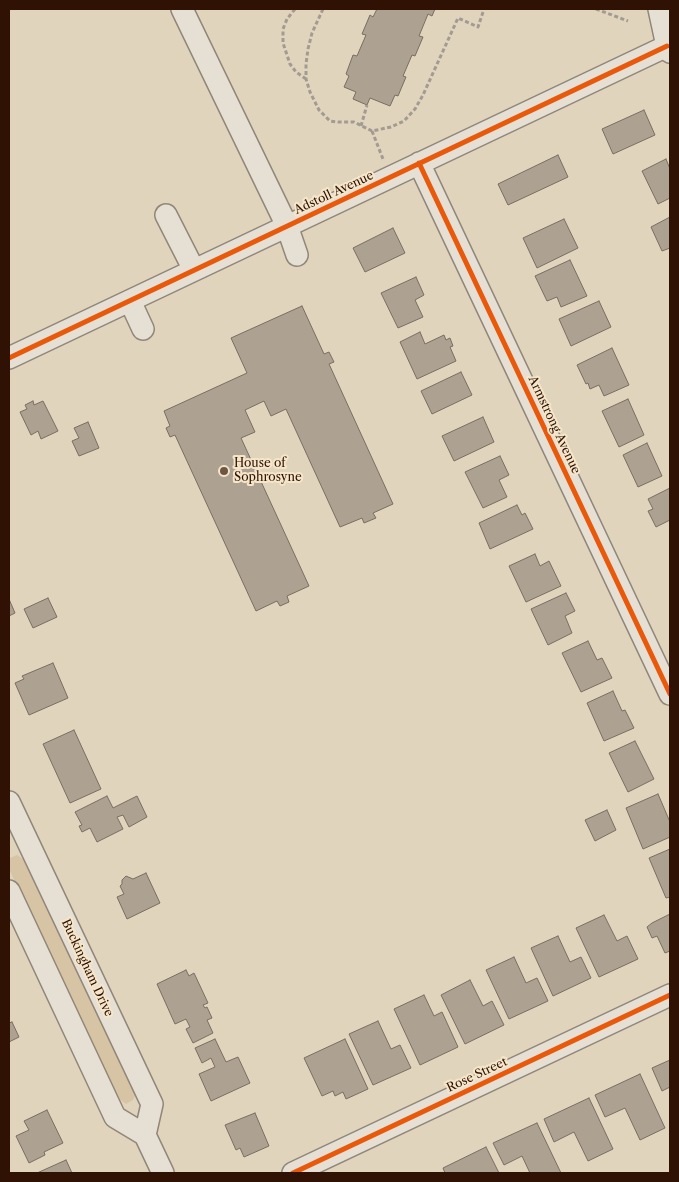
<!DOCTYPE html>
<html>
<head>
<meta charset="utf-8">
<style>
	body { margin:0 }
	#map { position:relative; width:679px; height:1182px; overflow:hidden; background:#e1d4bd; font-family:"Libre Caslon Text",serif }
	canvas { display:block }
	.frame { position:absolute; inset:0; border:10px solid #301205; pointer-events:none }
</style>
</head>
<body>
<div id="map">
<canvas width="679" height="1182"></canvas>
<div class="frame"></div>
</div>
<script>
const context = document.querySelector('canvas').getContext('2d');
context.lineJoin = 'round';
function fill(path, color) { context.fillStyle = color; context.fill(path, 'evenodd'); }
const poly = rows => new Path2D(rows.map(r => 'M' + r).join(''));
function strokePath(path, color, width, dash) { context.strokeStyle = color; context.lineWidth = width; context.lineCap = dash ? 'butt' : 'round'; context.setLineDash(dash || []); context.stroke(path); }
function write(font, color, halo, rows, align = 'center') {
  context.font = font + ' "Libre Caslon Text",serif'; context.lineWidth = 4; context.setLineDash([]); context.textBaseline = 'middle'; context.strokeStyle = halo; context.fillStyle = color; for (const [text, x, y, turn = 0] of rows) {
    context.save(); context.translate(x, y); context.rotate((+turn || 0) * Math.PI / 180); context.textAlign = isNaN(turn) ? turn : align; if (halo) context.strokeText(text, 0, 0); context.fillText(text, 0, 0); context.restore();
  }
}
fill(poly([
	[17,855,26,861,136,1093,133,1100,126,1104,118,1098,9,869,10,858]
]), '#d7c4a5');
const building = poly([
	[377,9,435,9,432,16,428,14,419,36,423,37,415,56,412,55,403,76,406,77,398,96,395,95,390,106,370,98,367,105,353,99,356,92,344,87,349,76,346,74,353,55,357,56,366,35,362,34,370,15,373,17,377,9],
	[644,110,655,135,613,154,602,129,644,110],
	[558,155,568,177,508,205,498,184,558,155],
	[666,159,670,169,670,198,658,204,642,171,666,159],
	[670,217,670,248,662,251,651,227,670,217],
	[564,219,578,248,537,268,523,238,564,219],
	[393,228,405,253,365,272,353,248,393,228],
	[570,260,587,296,561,307,557,297,547,301,535,276,570,260],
	[416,277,424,295,415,300,423,317,398,328,381,293,416,277],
	[599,301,611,327,571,346,559,319,599,301],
	[302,306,324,354,329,352,334,362,329,364,393,504,373,513,376,518,364,523,362,518,340,527,286,409,271,416,264,401,245,410,255,432,241,438,309,586,287,596,289,602,280,606,277,601,256,611,175,435,170,437,166,428,170,426,164,411,247,373,231,338,302,306],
	[420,332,425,344,444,335,446,340,450,338,453,346,450,347,456,361,417,379,400,342,420,332],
	[612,348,629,385,604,396,599,385,590,389,588,383,586,384,577,365,612,348],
	[461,372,472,395,432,414,421,391,461,372],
	[628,399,644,435,619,447,602,411,628,399],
	[33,401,34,405,43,401,58,431,41,439,38,431,31,435,20,412,27,409,25,405,33,401],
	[483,417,494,442,454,461,442,436,483,417],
	[88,422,99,448,79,456,72,441,79,438,74,428,88,422],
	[647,443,662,476,638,487,623,455,647,443],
	[500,456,509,475,499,480,507,497,483,508,465,472,500,456],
	[670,488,670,520,656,527,648,511,653,509,648,499,670,488],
	[517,505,522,515,525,513,533,529,490,549,479,523,517,505],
	[535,554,540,566,549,561,561,586,526,602,509,566,535,554],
	[566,593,575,611,565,616,572,633,548,645,531,609,566,593],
	[48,598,57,617,33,628,24,609,48,598],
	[9,599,15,613,9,616,9,599],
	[588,641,597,660,602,658,612,678,581,692,562,653,588,641],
	[53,663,68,698,29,715,15,683,24,679,22,676,53,663],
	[613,691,622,711,625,710,634,728,604,741,587,703,613,691],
	[74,730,101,789,70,803,43,744,74,730],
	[635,741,654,779,628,792,609,753,635,741],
	[658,794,670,822,670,837,643,849,626,808,658,794],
	[107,796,113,808,137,796,147,817,129,827,123,815,117,817,123,829,97,842,90,828,82,832,79,826,82,825,75,812,107,796],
	[607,810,616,830,595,841,585,820,607,810],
	[670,849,670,897,666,898,649,858,670,849],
	[146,873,160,903,127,919,117,897,124,894,120,886,122,884,122,880,126,876,133,879,146,873],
	[670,914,670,951,665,953,657,936,652,938,647,927,652,923,670,914],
	[604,915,617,941,627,936,638,959,599,977,576,928,604,915],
	[558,936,570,962,581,957,591,978,553,996,531,948,558,936],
	[514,957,526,983,537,978,548,1001,509,1019,486,970,514,957],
	[186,970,189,976,194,973,208,1003,203,1005,205,1008,207,1007,212,1018,207,1020,213,1033,193,1043,186,1029,190,1027,186,1019,175,1024,157,984,186,970],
	[470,980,483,1006,492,1001,504,1025,465,1044,441,995,470,980],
	[424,995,434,1016,442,1012,458,1047,420,1065,394,1009,424,995],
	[378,1021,391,1049,400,1045,411,1068,373,1085,349,1034,378,1021],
	[12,1022,19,1037,9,1042,9,1023,12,1022],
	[215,1039,226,1062,238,1057,250,1083,211,1101,199,1074,215,1067,211,1058,202,1063,195,1048,215,1039],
	[345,1039,368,1089,346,1099,343,1092,335,1096,333,1091,322,1096,304,1058,345,1039],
	[670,1060,670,1087,662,1091,652,1068,670,1060],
	[640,1074,665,1128,640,1140,625,1108,605,1117,595,1095,640,1074],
	[589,1098,613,1149,588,1161,574,1132,554,1142,544,1119,589,1098],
	[47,1110,63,1143,44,1152,45,1155,29,1163,16,1136,29,1130,24,1121,47,1110],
	[255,1113,269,1146,244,1157,240,1148,236,1150,225,1125,255,1113],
	[537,1123,561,1173,530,1173,522,1156,504,1165,493,1143,537,1123],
	[486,1147,499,1173,445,1173,443,1168,486,1147],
	[66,1160,72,1173,37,1173,66,1160]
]);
fill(building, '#ada292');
strokePath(building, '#786d60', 1);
const minor = poly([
	[182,9,287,226,297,255],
	[659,9,667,46,670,52],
	[419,163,670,694],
	[166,215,194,270],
	[130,301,143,329],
	[9,358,667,46],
	[9,802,152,1104,145,1135],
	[9,891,115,1117,145,1135,163,1173],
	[293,1173,670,995]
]);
strokePath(minor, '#918678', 24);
strokePath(poly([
	[295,9,287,19,283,29,283,43,290,64,296,72,306,79],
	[323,9,312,33,308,49,306,64,306,79,310,92,319,110,330,121,338,122,354,122,372,131,391,127,404,121,415,109,423,95,458,18,478,27,484,9],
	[596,9,628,21],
	[361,126,367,105],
	[372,131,383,159]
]), '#a39b91', 3, [4, 2.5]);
strokePath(minor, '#e6e0d4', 21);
strokePath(poly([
	[419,163,670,694],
	[9,358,667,46],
	[293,1173,670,995]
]), '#e8590c', 5);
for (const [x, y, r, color] of [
	[224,471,5,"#6e5645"]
]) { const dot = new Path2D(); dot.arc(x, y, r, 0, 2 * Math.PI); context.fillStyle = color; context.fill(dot); strokePath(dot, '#f5e6ca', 2); }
write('12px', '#301205', '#f5e6ca', [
	["Adstoll Avenue",334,193,-25],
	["Armstrong Avenue",554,425,65],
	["Buckingham Drive",87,968,65],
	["Rose Street",477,1075,-25]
]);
write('12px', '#301205', '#f5e6ca', [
	["House of",234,464],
	["Sophrosyne",234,478]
], 'left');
</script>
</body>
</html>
